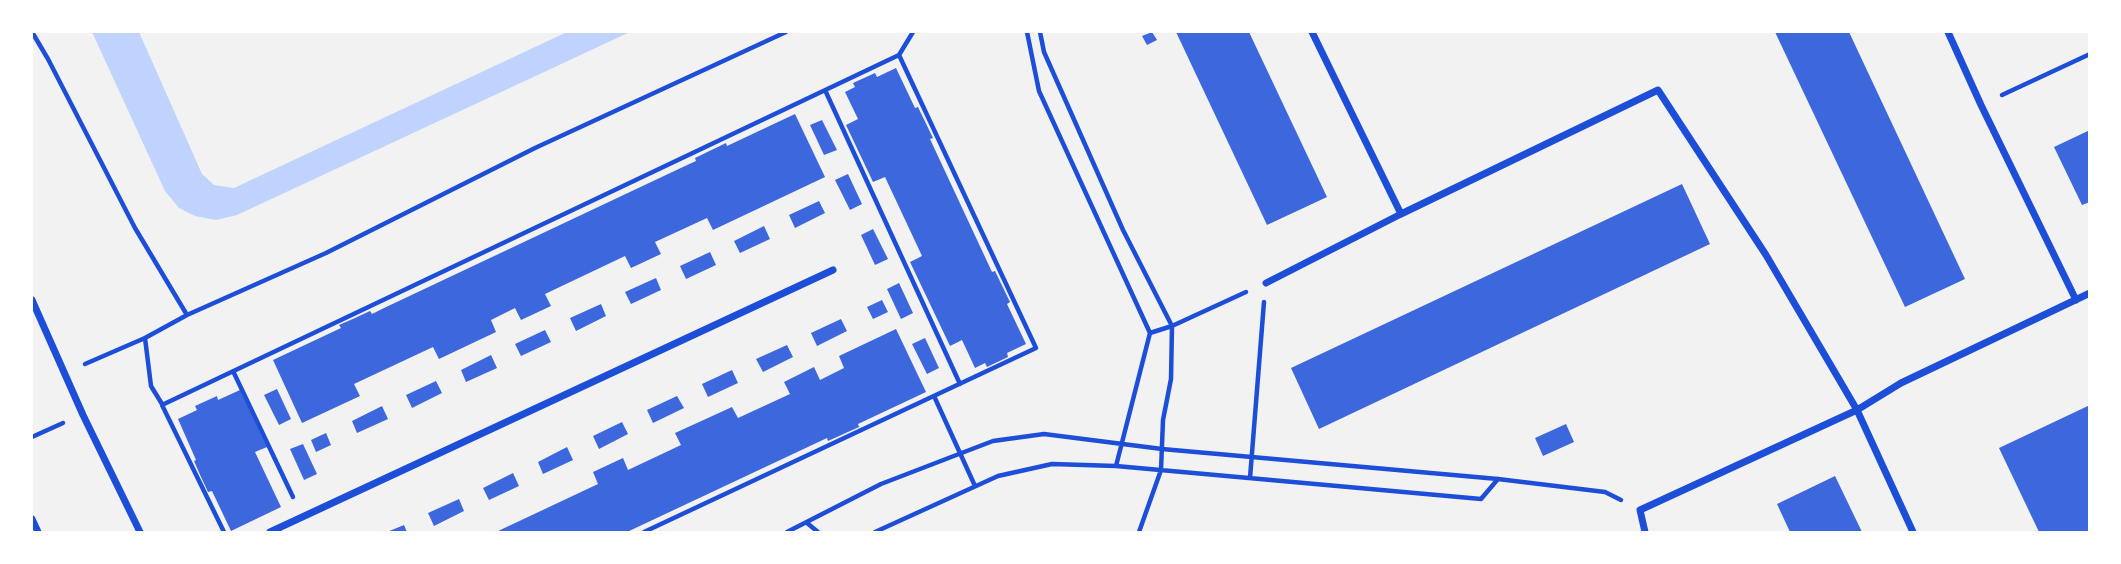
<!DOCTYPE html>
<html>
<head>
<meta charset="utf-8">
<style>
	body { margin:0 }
	#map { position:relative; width:2121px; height:564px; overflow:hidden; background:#f2f2f2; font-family:"Roboto Condensed",sans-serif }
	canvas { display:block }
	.frame { position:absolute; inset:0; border:33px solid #fff; pointer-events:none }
</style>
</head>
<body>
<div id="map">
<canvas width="2121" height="564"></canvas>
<div class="frame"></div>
</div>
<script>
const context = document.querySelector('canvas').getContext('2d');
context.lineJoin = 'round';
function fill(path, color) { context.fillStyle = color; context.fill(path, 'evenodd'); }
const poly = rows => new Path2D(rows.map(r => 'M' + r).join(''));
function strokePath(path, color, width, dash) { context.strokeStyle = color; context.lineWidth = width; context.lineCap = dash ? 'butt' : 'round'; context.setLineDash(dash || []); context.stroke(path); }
fill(poly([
	[92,32,139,32,202,174,214,185,234,188,567,32,630,32,237,215,216,220,195,216,179,208,165,191]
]), '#bfd3fe');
fill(poly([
	[1152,32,1157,40,1147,45,1142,36],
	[1176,32,1249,32,1327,197,1267,225],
	[1775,32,1849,32,1965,279,1905,307],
	[896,68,915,108,918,107,933,138,930,139,992,272,995,271,1010,302,1007,304,1026,344,1007,353,1008,357,987,367,985,363,975,368,962,340,950,346,910,262,922,256,885,177,873,182,846,125,858,119,845,92,855,87,853,83,875,73,877,77],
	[795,114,825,177,713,230,707,218,655,242,661,254,631,268,625,256,545,294,551,306,521,320,515,308,491,320,496,332,439,359,433,347,354,384,360,396,302,423,273,360,341,328,339,325,355,318,370,311,372,314,384,308,685,166,696,161,695,158,726,143,727,146],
	[822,120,837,150,824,155,810,125],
	[2090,130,2090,202,2082,205,2054,147],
	[848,174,862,204,850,210,835,180],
	[1682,184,1710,244,1319,429,1291,368],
	[819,201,825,213,795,228,789,215],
	[764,226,770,239,740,253,734,241],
	[873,229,888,259,875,265,861,235],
	[710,252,716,265,686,279,680,266],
	[656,278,661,290,631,304,625,292],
	[899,283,913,313,901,319,887,289],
	[882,300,888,312,873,319,867,307],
	[601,304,606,316,576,331,570,318],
	[841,319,847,331,817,346,811,333],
	[896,329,926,392,858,424,859,427,828,441,827,438,627,532,496,532,598,484,593,472,623,458,628,470,681,445,675,433,732,407,738,418,790,394,784,382,814,367,820,380,844,368,839,356],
	[545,330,551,342,521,356,515,344],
	[925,338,939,368,927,374,912,344],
	[787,345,793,357,763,372,756,359],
	[491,355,497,368,466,382,461,370],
	[732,370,738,383,708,397,702,384],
	[436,381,442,393,412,408,406,395],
	[277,389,291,419,279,425,264,395],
	[240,390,267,447,255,452,281,507,231,531,212,491,208,492,201,477,194,461,196,460,178,419,197,410,195,406,217,396,218,400],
	[677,396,684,408,653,423,647,410],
	[2090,405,2090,532,2039,532,1999,448],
	[382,406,388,419,357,433,352,421],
	[622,422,628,434,599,449,593,436],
	[1566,424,1574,442,1543,456,1535,438],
	[326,433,331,445,316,452,311,440],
	[303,444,317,474,304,480,290,449],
	[567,447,573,460,543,474,538,462],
	[513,473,519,486,489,500,483,488],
	[1835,476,1862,532,1790,532,1777,504],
	[459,499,464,511,434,526,428,513],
	[404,525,407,532,387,532]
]), '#3d67dc');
strokePath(poly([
	[32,32,48,59,135,228,187,315,326,253,535,148,786,32],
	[1040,32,1044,52,1123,230,1172,326,1171,379,1163,420,1161,470,1139,532],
	[899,55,913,32],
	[825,90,960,384],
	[2002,95,2090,54],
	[1150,333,1172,326,1246,292],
	[85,364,145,338],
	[233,371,293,497],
	[934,396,975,486],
	[162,404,151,386,145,338,187,315],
	[32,437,63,423],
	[1116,466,1481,499,1498,479],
	[1250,478,1264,302],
	[807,523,818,532],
	[224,532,162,405,899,55,1036,348,644,532],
	[787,532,881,484,959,454,993,441,1044,434,1162,449,1498,479,1605,492,1621,500],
	[875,532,998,476,1052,464,1116,466,1150,333,1039,91,1027,32]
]), '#1d4ed8', 4.5);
strokePath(poly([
	[1312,32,1401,214],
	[1948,32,1981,105,2076,300],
	[1266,283,1401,214,1658,90,1766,255,1857,410,1913,532],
	[32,300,83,415,140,532],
	[32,519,38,532],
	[270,532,833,270],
	[1645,532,1640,510,1857,410,1901,383,2090,293]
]), '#1d4ed8', 7);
</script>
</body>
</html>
